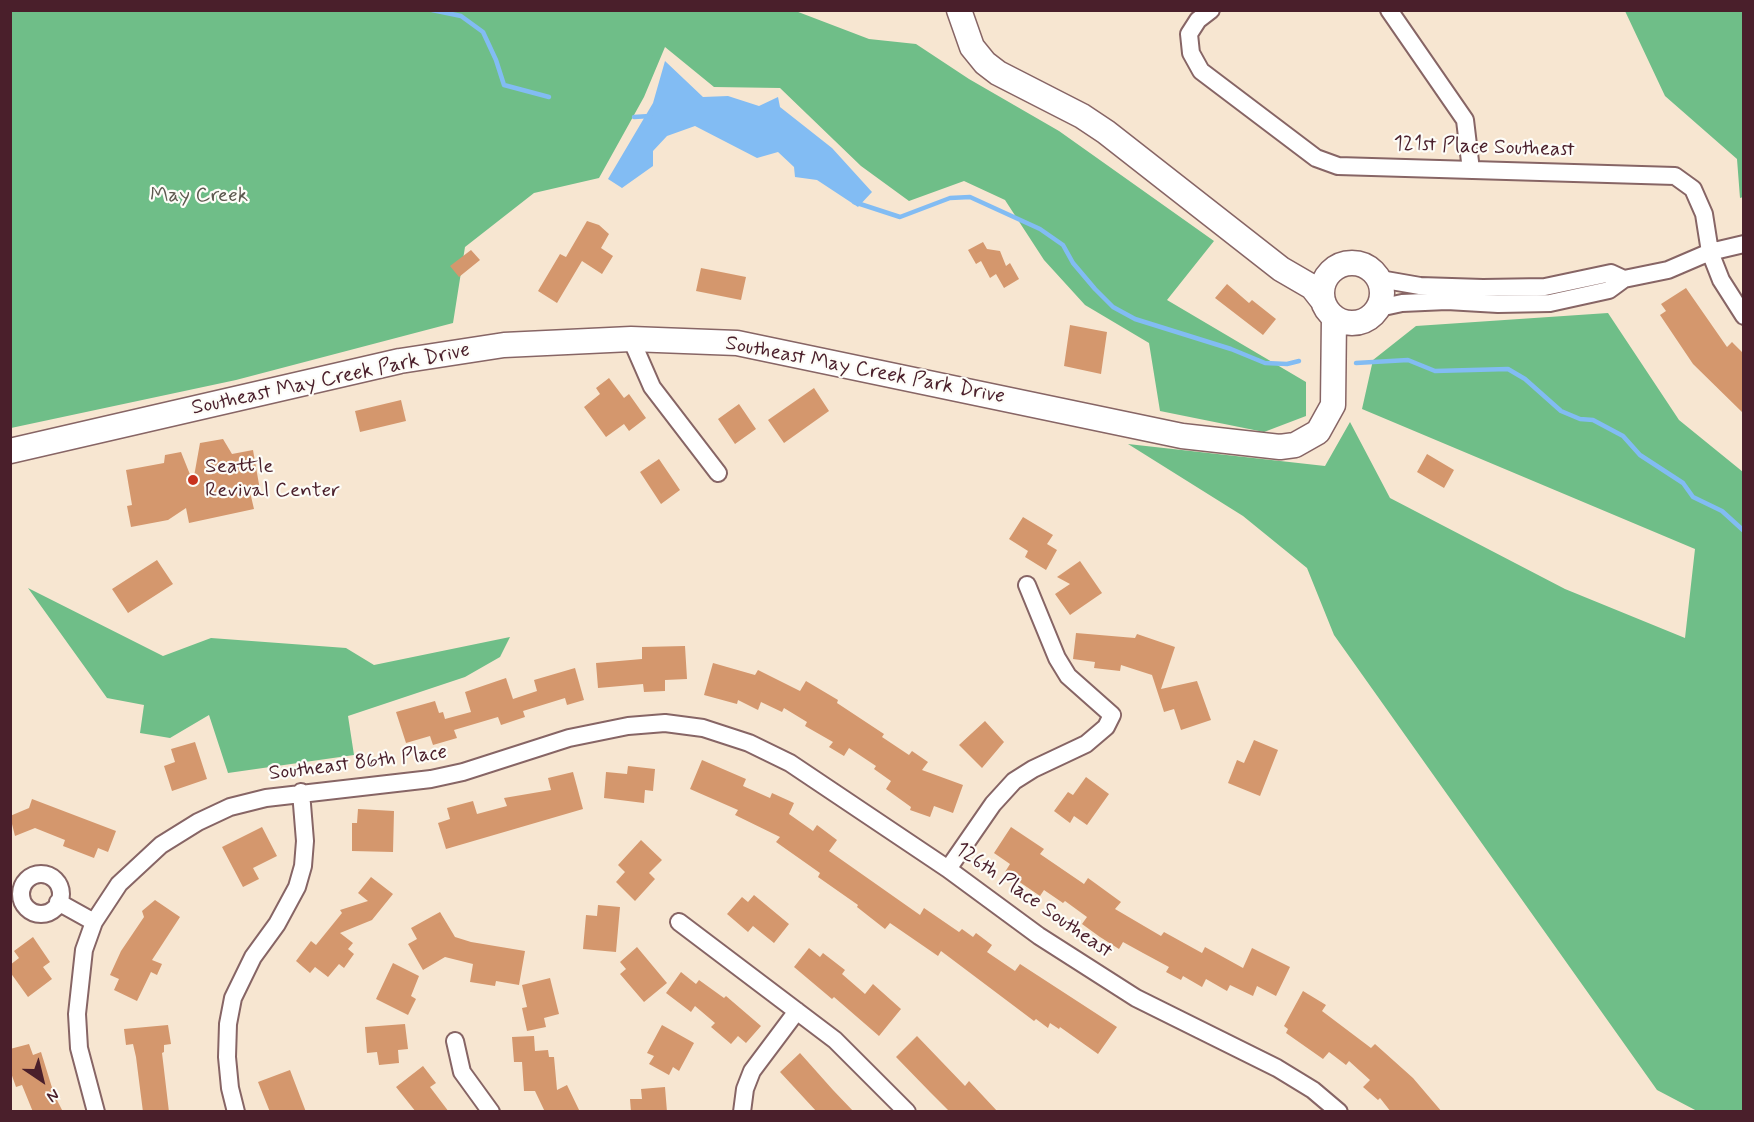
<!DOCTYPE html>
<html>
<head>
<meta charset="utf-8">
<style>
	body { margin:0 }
	#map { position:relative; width:1754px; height:1122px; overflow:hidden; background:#f7e6d1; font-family:Mynerve,sans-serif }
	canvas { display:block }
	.frame { position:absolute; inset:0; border:12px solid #4a1f2b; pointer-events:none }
	.north { position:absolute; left:12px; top:1050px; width:60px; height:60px; -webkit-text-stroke:4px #fdfcf7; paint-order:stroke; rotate:145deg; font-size:16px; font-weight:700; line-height:24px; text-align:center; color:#4a1f2b }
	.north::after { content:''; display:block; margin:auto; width:21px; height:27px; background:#4a1f2b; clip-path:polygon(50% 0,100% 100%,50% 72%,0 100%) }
</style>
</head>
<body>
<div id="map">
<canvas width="1754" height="1122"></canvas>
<div class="frame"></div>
<div class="north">N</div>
</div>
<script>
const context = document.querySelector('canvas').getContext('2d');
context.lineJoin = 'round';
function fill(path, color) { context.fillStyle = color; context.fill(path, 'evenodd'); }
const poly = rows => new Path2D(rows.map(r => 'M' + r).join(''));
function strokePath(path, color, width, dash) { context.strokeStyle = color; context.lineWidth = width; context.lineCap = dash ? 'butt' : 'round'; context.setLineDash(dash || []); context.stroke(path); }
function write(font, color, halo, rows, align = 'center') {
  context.font = font + ' Mynerve,sans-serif'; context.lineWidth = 4.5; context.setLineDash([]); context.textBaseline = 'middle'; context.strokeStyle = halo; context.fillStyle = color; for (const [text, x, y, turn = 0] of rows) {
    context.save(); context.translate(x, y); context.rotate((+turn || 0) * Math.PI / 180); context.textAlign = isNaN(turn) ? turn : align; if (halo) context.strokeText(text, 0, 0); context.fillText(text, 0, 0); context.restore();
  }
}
fill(poly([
	[793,10,869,39,916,44,969,79,1059,131,1214,241,1167,300,1306,382,1306,416,1264,432,1160,411,1149,343,1085,305,1044,260,1005,200,964,181,909,201,861,166,780,88,714,87,665,47,644,97,599,178,534,193,465,247,453,323,236,380,11,428,10,11],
	[1625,11,1743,11,1743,197,1740,198,1737,159,1665,96],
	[1608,313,1679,420,1743,472,1743,1111,1697,1111,1657,1090,1334,635,1307,568,1243,516,1128,444,1325,466,1350,422,1390,498,1565,589,1685,638,1695,549,1362,409,1373,360,1416,326],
	[28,588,163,656,211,638,346,648,374,665,510,637,500,657,465,677,348,716,354,755,228,773,209,715,170,738,140,733,144,705,107,698]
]), '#6fbe88');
fill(poly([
	[665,61,703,97,728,96,759,106,778,97,780,107,832,148,872,192,858,207,817,180,795,177,794,167,778,152,757,158,695,126,667,136,653,151,653,166,622,188,608,179,653,103]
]), '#82bcf3');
strokePath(poly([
	[432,10,461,16,483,32,496,60,504,85,549,97],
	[634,117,650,116],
	[854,202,900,217,950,198,970,197,1040,229,1063,245,1073,263,1095,289,1113,307,1135,319,1231,349,1265,363,1287,364,1299,361],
	[1356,363,1408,360,1435,371,1508,369,1525,379,1561,411,1580,419,1593,420,1623,436,1640,455,1683,483,1693,497,1722,511,1744,531]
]), '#82bcf3', 4.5);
fill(poly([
	[587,221,599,225,609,234,601,248,613,256,602,274,582,261,557,303,538,291,560,254,566,257],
	[983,242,987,249,1000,251,1006,266,1010,263,1019,279,1004,288,996,274,990,278,981,261,976,264,968,250],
	[471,250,480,260,459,277,450,266],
	[701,268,746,277,741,300,696,291],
	[1227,284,1249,303,1252,300,1276,319,1263,335,1215,298],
	[1686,288,1727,347,1732,342,1743,353,1743,413,1693,364,1660,315,1666,311,1661,304],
	[1070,325,1107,332,1101,374,1064,366],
	[609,378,624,398,629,394,646,418,629,431,624,424,606,437,584,407,600,394,596,388],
	[814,388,829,411,784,443,768,420],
	[401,400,406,421,360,432,355,411],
	[739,404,756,429,735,444,718,419],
	[223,439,232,454,253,450,260,490,250,492,254,509,189,523,186,508,168,520,131,527,127,506,132,505,126,470,164,463,165,455,181,452,193,482,200,443],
	[1427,454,1454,470,1444,488,1417,472],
	[659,459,680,490,661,504,640,472],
	[1023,517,1053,535,1047,544,1057,550,1046,570,1025,557,1028,551,1009,539],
	[157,560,173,584,128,613,112,589],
	[1080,561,1102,593,1070,615,1055,594,1070,584,1057,577],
	[1076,633,1135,638,1137,634,1175,647,1161,689,1197,681,1211,720,1181,730,1174,709,1164,712,1152,675,1121,665,1120,671,1094,668,1095,662,1073,659],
	[685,646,687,679,665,680,665,691,644,692,643,684,598,688,596,663,642,659,642,647],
	[713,663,755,675,758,670,800,691,806,681,838,700,837,703,884,734,882,737,909,755,912,751,928,762,922,770,963,785,953,813,934,806,930,817,910,810,911,807,886,789,891,781,874,769,876,766,849,748,844,756,829,747,833,742,805,726,807,722,784,708,782,712,761,702,758,710,738,700,737,704,704,695],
	[575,668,584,700,567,705,565,698,523,711,525,717,501,725,498,717,454,730,457,738,433,745,430,736,406,743,396,712,435,701,439,713,443,712,445,719,471,712,465,692,506,678,513,699,537,691,534,680],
	[985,721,1004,742,982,768,959,745],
	[1254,740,1278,750,1260,796,1228,783,1237,760,1244,763],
	[195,742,207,779,172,791,164,766,175,762,171,749],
	[702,760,746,779,743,786,770,798,772,793,794,803,789,814,813,831,817,825,837,840,829,851,920,915,924,908,959,932,962,929,973,937,976,933,992,945,987,952,1015,971,1020,964,1117,1027,1098,1054,1060,1027,1059,1029,1050,1023,1048,1028,1036,1019,1034,1021,941,951,938,956,890,923,885,929,857,907,858,905,818,877,820,873,776,842,780,837,735,815,738,810,690,789],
	[628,766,655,769,653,791,645,790,644,803,604,798,606,772,627,774],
	[573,772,583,809,446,849,438,823,450,819,447,808,473,801,477,814,507,806,504,798,551,790,548,778],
	[1086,777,1109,794,1087,825,1074,816,1070,823,1054,811,1068,792,1073,795],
	[32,799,116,831,108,852,98,848,94,858,63,846,65,840,35,828,15,836,10,816,29,808],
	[358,809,394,811,393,852,352,851,352,823,357,823],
	[262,827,277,856,253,868,259,879,243,887,222,847],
	[1011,827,1044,849,1040,854,1084,884,1088,878,1121,902,1115,909,1161,936,1164,932,1202,953,1205,947,1243,968,1252,948,1290,967,1276,996,1257,986,1253,996,1230,985,1227,991,1206,979,1202,987,1183,976,1181,980,1166,972,1169,967,1143,953,1123,942,1119,949,1100,937,1082,924,1087,917,1065,901,1063,903,1044,890,1040,896,1005,872,1010,864,994,853],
	[641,840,662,860,649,873,655,879,635,901,616,882,625,872,618,865],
	[371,877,393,894,372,920,340,933,353,943,348,949,354,954,344,968,339,964,328,977,315,967,310,973,296,961,311,941,316,945,342,913,340,910,368,901,358,893],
	[754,895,789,924,774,943,753,926,748,932,727,914,742,897,748,902],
	[155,900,180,917,152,960,162,964,157,975,151,972,137,1001,114,990,119,979,110,975,121,951,144,917,142,911],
	[598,905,620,907,616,952,583,949,586,915,597,916],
	[440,912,455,937,471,942,525,951,519,985,496,981,495,986,470,982,473,964,445,957,423,970,408,944,417,939,411,928],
	[33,937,50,962,43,967,52,979,28,997,10,972,10,965,19,958,14,951],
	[637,947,667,983,644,1002,620,974,626,969,620,962],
	[809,948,820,957,823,953,845,970,842,974,865,994,873,984,901,1009,879,1036,834,997,832,999,794,967],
	[393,963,419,976,411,996,416,999,408,1015,376,999],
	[681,972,696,984,699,980,724,998,726,996,761,1026,746,1043,738,1036,731,1044,711,1027,715,1023,695,1006,691,1012,666,993],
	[550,978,559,1014,544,1018,546,1027,527,1031,522,1008,527,1007,522,985],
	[1303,991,1326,1005,1322,1011,1371,1048,1375,1044,1413,1078,1442,1112,1391,1112,1380,1098,1378,1100,1363,1087,1370,1080,1349,1061,1346,1065,1329,1052,1323,1059,1286,1033,1288,1029,1284,1026],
	[405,1024,408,1049,398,1050,399,1063,379,1065,377,1052,367,1053,365,1027],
	[168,1025,171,1044,164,1045,164,1052,162,1053,169,1112,143,1112,136,1057,133,1044,126,1045,124,1029],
	[662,1025,694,1043,679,1071,673,1067,669,1075,649,1064,654,1056,647,1053],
	[534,1036,535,1051,548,1050,549,1057,554,1057,557,1090,567,1085,580,1112,545,1112,535,1091,524,1091,522,1062,514,1062,512,1037],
	[917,1036,965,1086,969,1081,998,1112,950,1112,930,1092,896,1057],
	[29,1044,33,1055,41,1052,54,1094,63,1112,33,1112,22,1085,16,1087,10,1070,10,1049],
	[800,1053,833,1090,854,1112,817,1112,780,1072],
	[423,1066,436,1083,430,1087,449,1112,416,1112,396,1087],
	[290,1070,306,1112,270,1112,258,1082],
	[665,1087,667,1112,631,1112,630,1099,642,1099,641,1089]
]), '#d4976d');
const street = poly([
	[1211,10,1198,20,1189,34,1191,53,1201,71,1316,158,1338,166,1675,176,1693,189,1704,214,1710,252,1721,280,1744,316],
	[1389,10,1465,120,1471,170],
	[1380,279,1420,286,1483,288,1545,287,1611,273,1624,279],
	[1379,308,1402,303,1447,301,1498,304,1550,303,1609,290,1624,279,1668,270,1710,252,1744,244],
	[631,339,652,387,718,473],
	[948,869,993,804,1014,781,1033,769,1086,744,1106,727,1112,715,1068,676,1057,658,1027,585],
	'21 894a20 20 0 1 1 40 0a20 20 0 1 1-40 0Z',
	[58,902,94,922],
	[679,922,835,1040,907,1112],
	[455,1041,462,1072,491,1112],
	[96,1112,79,1048,77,1014,84,950,94,922,119,884,161,845,198,822,230,807,266,798,431,779,463,772,569,738,628,726,665,723,703,728,749,743,790,763,948,869,1039,936,1136,998,1277,1068,1313,1090,1339,1112],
	[236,1112,230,1088,227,1057,228,1024,233,998,253,957,277,924,297,887,303,866,305,841,301,792],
	[742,1112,745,1089,752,1071,797,1011]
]);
const secondary = poly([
	[959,10,972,47,985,63,998,73,1082,116,1106,132,1281,269,1312,287,1323,301],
	'1322 293a30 30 0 1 1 60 0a30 30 0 1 1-60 0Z',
	[10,451,400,361,504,345,631,339,737,343,1182,436,1280,447,1295,445,1318,432,1333,405,1334,317]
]);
strokePath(street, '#876565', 20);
strokePath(secondary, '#876565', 27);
strokePath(street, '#fff', 16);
strokePath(secondary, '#fff', 24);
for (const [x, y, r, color] of [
	[193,480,6,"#c8321e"]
]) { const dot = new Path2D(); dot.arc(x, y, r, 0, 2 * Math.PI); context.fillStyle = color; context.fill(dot); strokePath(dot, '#fdfcf7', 2); }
write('21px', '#4a1f2b', '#fdfcf7', [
	["121st Place Southeast",1484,148,2],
	["Southeast May Creek Park Drive",865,371,11],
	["Southeast May Creek Park Drive",331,380,-12],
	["Southeast 86th Place",358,764,-7],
	["126th Place Southeast",1033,901,35]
]);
write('21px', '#5d594f', '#fdfcf7', [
	["May Creek",199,197]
]);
write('21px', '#4a1f2b', '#fdfcf7', [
	["Seattle",205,468],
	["Revival Center",205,492]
], 'left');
</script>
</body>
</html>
